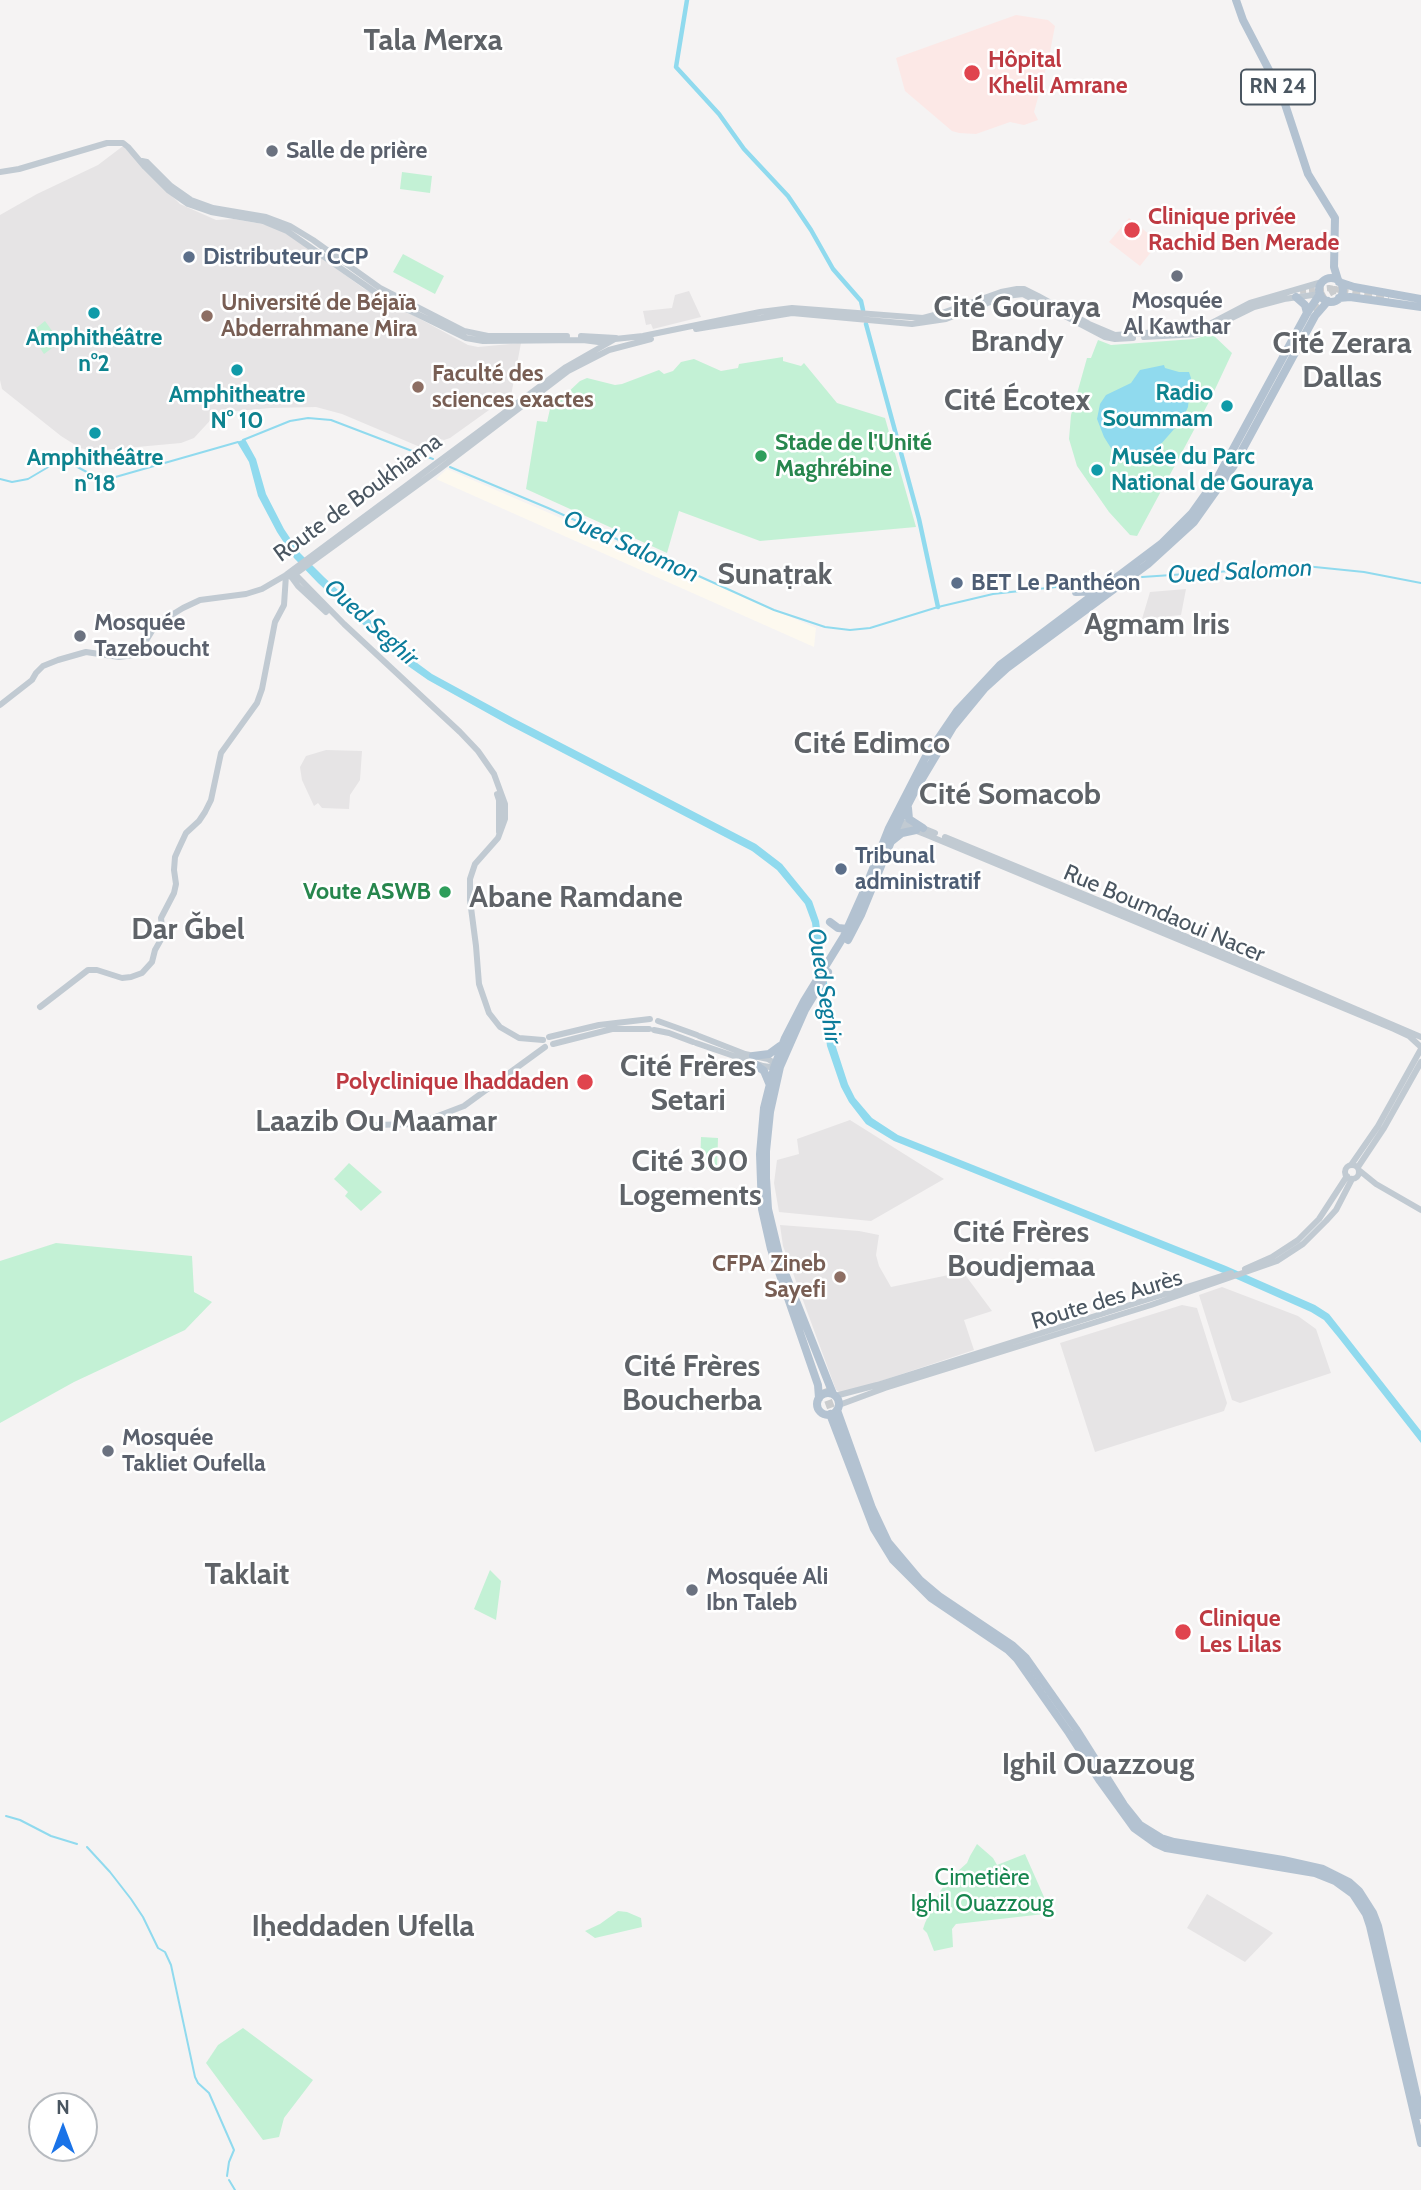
<!DOCTYPE html>
<html>
<head>
<meta charset="utf-8">
<style>
	body { margin:0 }
	#map { position:relative; width:1421px; height:2190px; overflow:hidden; background:#f5f3f3; font-family:Cabin,sans-serif }
	canvas { display:block }
	.north { position:absolute; left:28px; top:2092px; width:70px; height:70px; box-sizing:border-box; background:#fff; border:2px solid #b7bbc0; border-radius:50%; rotate:0deg; font-size:19px; font-weight:700; line-height:28px; text-align:center; color:#4a5661 }
	.north::after { content:''; display:block; margin:auto; width:24px; height:32px; background:#1a73e8; clip-path:polygon(50% 0,100% 100%,50% 72%,0 100%) }
</style>
</head>
<body>
<div id="map">
<canvas width="1421" height="2190"></canvas>
<div class="north">N</div>
</div>
<script>
const context = document.querySelector('canvas').getContext('2d');
context.lineJoin = 'round';
function fill(path, color) { context.fillStyle = color; context.fill(path, 'evenodd'); }
const poly = rows => new Path2D(rows.map(r => 'M' + r).join(''));
function strokePath(path, color, width, dash) { context.strokeStyle = color; context.lineWidth = width; context.lineCap = dash ? 'butt' : 'round'; context.setLineDash(dash || []); context.stroke(path); }
function write(font, color, halo, rows, align = 'center') {
  context.font = font + ' Cabin,sans-serif'; context.lineWidth = 5; context.setLineDash([]); context.textBaseline = 'middle'; context.strokeStyle = halo; context.fillStyle = color; for (const [text, x, y, turn = 0] of rows) {
    context.save(); context.translate(x, y); context.rotate((+turn || 0) * Math.PI / 180); context.textAlign = isNaN(turn) ? turn : align; if (halo) context.strokeText(text, 0, 0); context.fillText(text, 0, 0); context.restore();
  }
}
fill(poly([
	[447,469,816,628,814,647,436,479]
]), '#fdf9ef');
fill(poly([
	[123,146,180,204,216,220,234,219,279,227,363,288,468,345,478,347,521,343,510,401,503,400,450,438,444,440,436,438,432,452,342,414,316,407,270,408,217,413,194,438,181,443,93,451,80,448,61,436,2,389,0,380,0,215,37,194,98,165],
	[689,291,701,317,653,329,651,324,646,325,643,311,672,308,675,295],
	[1186,589,1181,615,1142,619,1150,592],
	[326,750,362,751,360,780,350,795,349,809,322,808,318,803,314,806,302,780,300,767,306,756],
	[850,1120,944,1179,871,1221,779,1212,774,1183,777,1160,799,1154,797,1139],
	[780,1225,859,1231,879,1235,876,1255,879,1266,891,1287,963,1272,992,1311,964,1320,974,1350,842,1394,836,1390,783,1246],
	[1222,1287,1298,1316,1316,1329,1331,1373,1240,1403,1232,1400,1199,1295],
	[1182,1305,1197,1308,1227,1403,1224,1411,1095,1452,1060,1343],
	[1207,1894,1273,1933,1245,1962,1187,1928]
]), '#e6e4e5');
fill(poly([
	[1016,15,1048,20,1055,26,1049,57,1034,112,1038,120,1024,125,1010,122,976,134,959,133,952,131,905,91,896,58],
	[1129,218,1159,242,1140,266,1109,242]
]), '#fce8e6');
fill(poly([
	[402,172,432,176,430,193,400,189],
	[403,254,444,276,435,294,393,272],
	[45,321,60,342,44,354,30,333],
	[1212,334,1232,353,1210,400,1137,536,1130,535,1109,512,1077,466,1069,439,1071,415,1087,358,1091,358,1098,340,1111,345,1194,339],
	[783,357,783,361,801,366,804,363,837,403,885,418,916,527,760,541,679,511,667,553,526,489,537,421,547,422,550,409,580,381,587,378,615,385,622,384,659,370,664,374,673,371,681,362,694,359,721,371,738,368,739,364],
	[701,1137,718,1138,717,1169,700,1168],
	[349,1163,382,1192,361,1211,345,1196,348,1192,334,1179],
	[56,1243,192,1256,194,1292,212,1302,185,1330,74,1382,0,1423,0,1261],
	[490,1570,501,1581,496,1620,474,1609],
	[977,1844,993,1858,997,1865,1025,1854,1044,1897,1044,1914,956,1924,952,1929,953,1947,934,1951,927,1933,923,1929,925,1923,939,1893,948,1880,967,1863,970,1856],
	[618,1911,627,1912,641,1918,642,1927,595,1938,585,1931,600,1924],
	[243,2028,313,2080,284,2118,279,2137,263,2140,206,2063,218,2045]
]), '#c3f1d5');
fill(poly([
	[1164,365,1165,368,1179,372,1189,372,1191,378,1188,407,1182,420,1161,444,1153,451,1143,454,1116,456,1104,437,1097,419,1100,404,1106,395,1131,383,1140,370],
	[245,439,256,459,266,494,284,529,300,553,324,577,413,660,432,674,513,718,756,844,782,864,812,901,819,921,835,1044,848,1084,855,1098,872,1118,898,1135,1226,1266,1315,1305,1329,1314,1421,1431,1421,1443,1338,1337,1324,1320,1311,1312,1223,1273,894,1141,866,1124,849,1102,841,1087,827,1046,812,923,805,904,777,870,752,851,509,725,428,680,408,666,318,583,294,558,277,532,258,496,249,462,237,442]
]), '#90daee');
strokePath(poly([
	[243,440,290,421,308,418,331,420,433,459],
	[450,467,548,508,774,610,825,627,850,630,870,628,938,607,993,594,1101,582],
	[0,479,12,482,28,479,50,466,62,463,72,464,94,476,112,478,238,442],
	[1142,577,1305,566,1364,572,1421,583],
	[6,1816,20,1820,51,1836,77,1844],
	[87,1847,110,1872,131,1899,143,1917,158,1948,165,1952,171,1965,195,2077,198,2083,209,2093,234,2150,229,2162,227,2176],
	[229,2180,235,2190]
]), '#90daee', 2);
strokePath(poly([
	[687,0,676,67,719,114,744,149,788,196,811,230,833,269,861,301,863,310],
	[866,324,919,519,938,607]
]), '#90daee', 4.5);
strokePath(poly([
	[1300,291,1329,288,1340,290]
]), '#caccce', 6, [6, 3]);
strokePath(poly([
	[1313,310,1325,295,1334,290,1389,297],
	[824,1389,835,1419]
]), '#caccce', 8, [8, 4]);
strokePath(poly([
	[142,161,147,162,171,186,191,200,213,208,266,217,290,226,313,240,380,288,464,331,488,336,567,336],
	[0,172,19,169,107,143,123,143,128,147,145,167,168,190,188,204,211,212,263,221,287,231,382,297,466,338,483,341,583,340,606,343],
	[696,329,792,313,912,324,946,319,1006,296,1023,294,1105,337,1115,339,1133,338],
	[581,336,616,338],
	[1144,337,1199,334,1254,307,1284,299,1320,294],
	[293,572,344,624,460,732,478,751,494,774,505,804,505,819,498,838,475,864,470,879,470,900,476,946,479,984,489,1013,500,1027,519,1038,543,1040],
	[290,575,298,586,326,612],
	[291,577,438,470,568,371,609,350,651,339],
	[0,705,32,680,36,673,43,666,58,660,86,652,119,657,133,655,141,649,152,631,165,619,183,608,200,600,246,594,262,589,286,575,566,367,615,339,643,336,760,312,792,308,923,318,942,313,1001,292,1017,289,1024,289,1038,296,1089,324,1115,335,1188,330,1206,326,1250,303,1322,282],
	[497,794,499,800,499,832],
	[895,822,913,824,935,833],
	[894,827,909,828,927,835,1394,1029,1409,1036,1421,1047],
	[945,837,1185,936,1421,1037],
	[40,1007,88,970,97,970,122,978,131,977,142,973,152,962,155,950,163,936,161,918,174,893,176,884,174,870,175,857,179,848,186,833,199,821,205,812,211,800,221,753,257,703,262,689,275,622,284,605,286,575],
	[658,1021,697,1035],
	[654,1030,669,1033,693,1042],
	[699,1036,745,1054,768,1059,779,1066],
	[549,1037,599,1025,650,1019],
	[696,1043,763,1066,777,1068],
	[553,1044,612,1029,649,1029],
	[374,1125,417,1124,464,1106,545,1047],
	'1345 1172a7 7 0 1 1 14 0a7 7 0 1 1-14 0Z',
	[1351,1165,1378,1126,1421,1049],
	[1358,1167,1384,1128,1421,1062],
	[1360,1171,1376,1184,1421,1210],
	[1245,1269,1272,1257,1298,1240,1319,1219,1347,1176],
	[835,1396,877,1385,1231,1273],
	[839,1405,885,1388,1151,1305,1277,1261,1303,1244,1326,1221,1336,1210,1352,1179]
]), '#c1cad2', 6);
strokePath(poly([
	[1236,0,1243,20,1282,95,1308,174,1335,218,1334,267,1338,280],
	'1319 290a12 12 0 1 1 24 0a12 12 0 1 1-24 0Z',
	[1339,282,1354,287,1421,299],
	[1296,297,1305,305,1307,313],
	[1339,298,1350,297,1421,307],
	[1076,592,1100,591],
	[908,808,909,819,923,828],
	[892,841,902,833,916,830],
	[830,922,838,928,848,929],
	[848,940,861,915,899,822,916,789,953,727,985,688,1007,668,1148,564,1194,522,1233,467,1315,316,1328,301],
	[828,972,805,1010,780,1067,770,1112,766,1151,766,1178,768,1209,781,1263,833,1394],
	[753,1056,769,1054,780,1046],
	[752,1062,764,1071,769,1083],
	'817 1404a11 11 0 1 1 22 0a11 11 0 1 1-22 0Z',
	[819,1398,818,1385,771,1249,762,1209,760,1154,764,1108,774,1068,785,1038,804,1001,844,936,865,889,889,828,925,758,957,711,1000,665,1161,544,1192,513,1219,475,1307,313,1320,294],
	[837,1410,872,1508,888,1542,920,1580,939,1596,1012,1645,1026,1658,1076,1729,1124,1805,1140,1825,1161,1838,1174,1842,1283,1860,1323,1869,1349,1882,1359,1891,1373,1913,1378,1926,1421,2115],
	[830,1414,874,1529,893,1560,931,1598,1008,1650,1017,1659,1069,1733,1100,1781,1134,1828,1155,1843,1166,1848,1315,1873,1335,1881,1353,1894,1366,1914,1370,1926,1421,2143]
]), '#b3c2d1', 8);
for (const [x, y, r, color] of [
	[972,73,9,"#e0444e"],
	[272,151,7,"#6b7280"],
	[1132,230,9,"#e0444e"],
	[189,257,7,"#5c6f8a"],
	[1177,276,7,"#6b7280"],
	[94,313,7,"#0f9aa8"],
	[207,316,7,"#8d6e63"],
	[237,370,7,"#0f9aa8"],
	[418,387,7,"#8d6e63"],
	[1227,406,7,"#0f9aa8"],
	[95,433,7,"#0f9aa8"],
	[761,456,7,"#2e9e5b"],
	[1097,470,7,"#0f9aa8"],
	[957,583,7,"#5c6f8a"],
	[80,636,7,"#6b7280"],
	[841,869,7,"#5c6f8a"],
	[445,892,7,"#2e9e5b"],
	[585,1082,9,"#e0444e"],
	[840,1277,7,"#8d6e63"],
	[108,1451,7,"#6b7280"],
	[692,1590,7,"#6b7280"],
	[1183,1632,9,"#e0444e"]
]) { const dot = new Path2D(); dot.arc(x, y, r, 0, 2 * Math.PI); context.fillStyle = color; context.fill(dot); strokePath(dot, '#fff', 2.5); }
for (const [x, y, w] of [
	[1278,87,74]
]) { const box = new Path2D(); box.roundRect(x - w / 2, y - 17.5, w, 35, 5); context.fillStyle = '#fff'; context.fill(box); strokePath(box, '#4a5661', 2); }
write('bold 21px', '#4a5661', null, [
	["RN 24",1278,87]
]);
write('bold 23px', '#be3a42', '#fff', [
	["Hôpital",988,60],
	["Khelil Amrane",988,86],
	["Clinique privée",1148,217],
	["Rachid Ben Merade",1148,243],
	["Polyclinique Ihaddaden",569,1082,"right"],
	["Clinique",1199,1619],
	["Les Lilas",1199,1645]
], 'left');
write('bold 23px', '#5b616d', '#fff', [
	["Salle de prière",286,151],
	["Mosquée",1177,301,"center"],
	["Al Kawthar",1177,327,"center"],
	["Mosquée",94,623],
	["Tazeboucht",94,649],
	["Mosquée",122,1438],
	["Takliet Oufella",122,1464],
	["Mosquée Ali",706,1577],
	["Ibn Taleb",706,1603]
], 'left');
write('bold 23px', '#4e5e75', '#fff', [
	["Distributeur CCP",203,257],
	["BET Le Panthéon",971,583],
	["Tribunal",855,856],
	["administratif",855,882]
], 'left');
write('bold 23px', '#785e54', '#fff', [
	["Université de Béjaïa",221,303],
	["Abderrahmane Mira",221,329],
	["Faculté des",432,374],
	["sciences exactes",432,400],
	["CFPA Zineb",826,1264,"right"],
	["Sayefi",826,1290,"right"]
], 'left');
write('bold 23px', '#0d838f', '#fff', [
	["Amphithéâtre",94,338],
	["n°2",94,364],
	["Radio",1213,393,"right"],
	["Soummam",1213,419,"right"],
	["Amphitheatre",237,395],
	["N° 10",237,421],
	["Musée du Parc",1111,457,"left"],
	["National de Gouraya",1111,483,"left"],
	["Amphithéâtre",95,458],
	["n°18",95,484]
]);
write('bold 23px', '#27864d', '#fff', [
	["Stade de l'Unité",775,443],
	["Maghrébine",775,469],
	["Voute ASWB",431,892,"right"]
], 'left');
write('23px', '#4a5661', '#fff', [
	["Route de Boukhiama",358,498,-36],
	["Rue Boumdaoui Nacer",1164,914,23],
	["Route des Aurès",1107,1300,-17]
]);
write('23px', '#17864f', '#fff', [
	["Cimetière",982,1878],
	["Ighil Ouazzoug",982,1904]
]);
write('italic 24px', '#0c7c9b', '#fff', [
	["Oued Salomon",631,547,24],
	["Oued Salomon",1240,572,-3],
	["Oued Seghir",371,623,42],
	["Oued Seghir",824,986,81]
]);
write('bold 30px', '#5f6368', '#fff', [
	["Tala Merxa",433,41],
	["Cité Gouraya",1017,308],
	["Brandy",1017,342],
	["Cité Zerara",1342,344],
	["Dallas",1342,378],
	["Cité Écotex",1017,401],
	["Sunaṭrak",775,575],
	["Agmam Iris",1157,625],
	["Cité Edimco",872,744],
	["Cité Somacob",1010,795],
	["Abane Ramdane",576,898],
	["Dar Ǧbel",188,930],
	["Cité Frères",688,1067],
	["Setari",688,1101],
	["Laazib Ou Maamar",376,1122],
	["Cité 300",690,1162],
	["Logements",690,1196],
	["Cité Frères",1021,1233],
	["Boudjemaa",1021,1267],
	["Cité Frères",692,1367],
	["Boucherba",692,1401],
	["Taklait",247,1575],
	["Ighil Ouazzoug",1098,1765],
	["Iḥeddaden Ufella",363,1927]
]);
</script>
</body>
</html>
